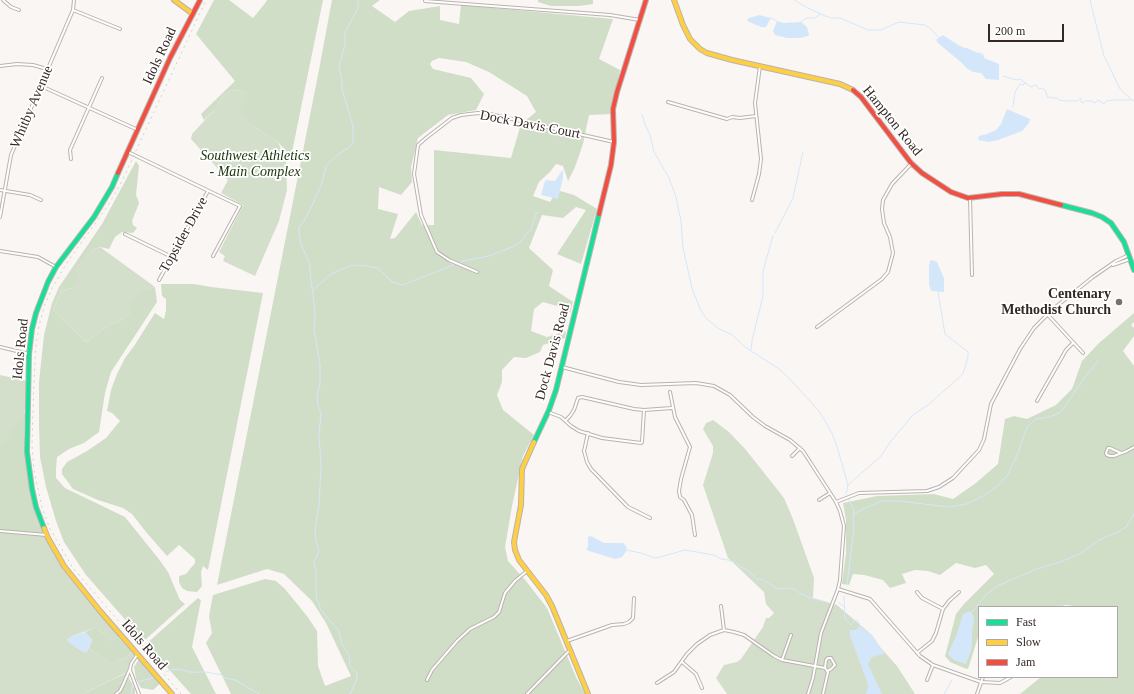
<!DOCTYPE html>
<html>
<head>
<meta charset="utf-8">
<style>
	body { margin:0 }
	#map { position:relative; width:1134px; height:694px; overflow:hidden; background:#faf6f4; font-family:Georgia,serif }
	canvas { display:block }
	.legend { position:absolute; left:978px; top:606px; width:140px; height:72px; box-sizing:border-box; background:#fff; border:1px solid #aea9a7; margin:0; padding:5px 7px; list-style:none; font-size:12px; color:#342822 }
	.legend li { display:flex; align-items:center; gap:8px; height:20px }
	.legend b { width:20px; border:1px solid #aea9a7 }
	.scale { position:absolute; left:988px; top:24px; width:76px; height:18px; box-sizing:border-box; border:2px solid #342822; border-top:0; padding-left:5px; font-size:12px; line-height:14px; white-space:nowrap; color:#342822; -webkit-text-stroke:3px #fff; paint-order:stroke }
</style>
</head>
<body>
<div id="map">
<canvas width="1134" height="694"></canvas>
<ul class="legend">
<li><b style="height:5px;background:#16e098"></b>Fast</li>
<li><b style="height:5px;background:#ffcf43"></b>Slow</li>
<li><b style="height:5px;background:#f24e42"></b>Jam</li>
</ul>
<div class="scale">200 m</div>
</div>
<script>
const context = document.querySelector('canvas').getContext('2d');
context.lineJoin = 'round';
function fill(path, color) { context.fillStyle = color; context.fill(path, 'evenodd'); }
const poly = rows => new Path2D(rows.map(r => 'M' + r).join(''));
function strokePath(path, color, width, dash) { context.strokeStyle = color; context.lineWidth = width; context.lineCap = dash ? 'butt' : 'round'; context.setLineDash(dash || []); context.stroke(path); }
function write(font, color, halo, rows, align = 'center') {
  context.font = font + ' Georgia,serif'; context.lineWidth = 3.5; context.setLineDash([]); context.textBaseline = 'middle'; context.strokeStyle = halo; context.fillStyle = color; for (const [text, x, y, turn = 0] of rows) {
    context.save(); context.translate(x, y); context.rotate((+turn || 0) * Math.PI / 180); context.textAlign = isNaN(turn) ? turn : align; if (halo) context.strokeText(text, 0, 0); context.fillText(text, 0, 0); context.restore();
  }
}
fill(poly([
	[236,90,246,92,253,126,278,142,286,159,287,190,279,221,255,276,223,261,225,256,219,252,243,205,221,193,228,180,191,139,192,134,215,109,223,96,230,91],
	[100,247,155,287,148,289,130,302,130,312,120,321,109,325,86,342,53,310,61,290,73,288,73,269,93,250],
	[0,375,27,381,26,399,23,424,26,472,36,516,43,533,65,570,120,636,109,643,104,634,97,629,92,629,72,636,75,646,79,649,86,652,89,648,106,661,117,661,127,657,132,652,135,654,131,661,126,674,125,673,83,694,0,694],
	[713,420,729,432,746,450,784,498,793,519,814,578,813,598,837,605,872,635,880,647,897,666,908,683,915,694,727,694,716,678,724,665,737,662,741,659,763,627,766,618,769,618,774,613,766,604,764,592,728,558,703,485,713,453,713,446,703,429,706,423]
]), '#d4dfcb');
fill(poly([
	[214,0,229,0,253,18,266,2,267,0,323,0,291,157,278,142,253,126,243,114,245,92,236,90,230,91,223,96,215,109,204,120,201,114,235,81,196,34],
	[332,0,380,0,372,6,395,22,409,11,440,6,440,20,459,24,461,5,613,19,599,59,620,70,611,114,589,115,583,144,575,167,568,181,563,166,556,164,550,172,539,182,533,196,550,202,557,190,574,195,597,209,581,264,557,254,586,210,576,207,563,218,542,215,529,248,553,270,549,286,573,302,570,313,557,306,543,302,534,309,531,331,547,337,566,331,565,338,543,345,540,352,526,358,514,357,502,370,502,382,497,395,503,410,534,435,523,456,512,506,505,547,508,561,526,581,547,608,576,677,585,694,231,694,206,643,212,633,209,616,213,595,265,579,276,581,285,589,307,616,317,631,318,666,325,686,351,676,326,623,312,601,284,574,267,569,217,585,318,75],
	[439,58,466,62,489,72,527,96,536,112,521,124,511,158,434,150,434,225,422,225,416,212,395,238,390,239,398,214,378,209,379,187,401,195,412,182,411,167,418,138,448,115,476,110,484,94,471,78,433,69,430,64,432,61],
	[538,0,593,0,593,4,579,6,551,6,538,2],
	[136,161,139,166,136,195,139,203,132,221,133,225,137,228,133,233,122,232,115,237,109,249,100,247,93,250,74,269,79,275,79,280,73,288,61,290,53,310,86,342,109,325,120,321,130,312,130,302,136,296,148,289,155,287,157,302,111,372,105,393,99,432,84,443,69,449,57,457,56,469,56,478,65,488,125,517,158,558,168,572,180,600,185,604,144,641,86,575,64,542,56,521,46,487,40,457,39,425,39,382,44,335,52,303,59,287,102,224],
	[161,284,194,284,211,287,263,293,208,570,203,566,201,572,202,586,197,592,187,591,182,588,179,582,179,576,186,574,195,563,195,559,179,545,167,556,146,532,132,514,123,508,98,500,73,489,62,474,62,469,67,462,87,451,106,438,120,421,112,413,107,411,111,390,117,374,125,358,134,346,155,313,164,319,166,310,166,299,162,296],
	[1134,313,1134,322,1131,325,1134,328,1134,336,1123,351,1134,366,1134,694,1020,694,1041,677,1117,677,1117,607,1080,607,1066,605,1058,607,1024,606,979,607,979,634,968,669,964,668,950,662,945,656,956,614,964,604,994,574,986,565,975,568,956,563,940,575,928,571,915,570,902,574,906,583,890,588,883,580,864,575,853,574,849,585,842,584,846,553,846,520,843,503,877,496,934,494,953,499,976,483,998,464,1005,419,1014,416,1027,419,1056,405,1072,389,1082,361,1099,343],
	[25,413,24,435,29,485,37,515,42,527,41,531,36,533,0,529,0,449],
	[198,598,201,600,192,647,216,694,191,694,146,644],
	[92,629,97,629,104,634,109,642,118,637,132,652,127,657,117,661,106,661,89,648,92,640,85,632],
	[139,659,161,683,153,690,141,688,136,679,134,667],
	[126,673,135,689,135,694,83,694]
]), '#d1dec7');
fill(poly([
	[759,15,771,18,766,27,761,27,747,21,749,18],
	[777,21,784,23,801,22,807,27,809,35,808,36,800,38,787,38,775,35,773,31],
	[943,35,958,45,965,48,967,48,978,53,980,52,981,55,983,53,984,58,999,64,999,80,986,79,981,73,973,72,966,68,963,64,938,43,936,40],
	[1007,109,1030,119,1029,123,1022,131,998,140,989,142,978,140,979,136,987,134,996,130,1001,124],
	[563,170,563,178,558,199,541,195,545,181,546,180,555,181,561,172],
	[932,260,937,262,944,278,944,292,932,291,931,290,929,285,929,267,930,261],
	[591,536,604,543,623,543,626,546,627,550,622,557,615,559,589,551,586,549,588,547,588,537],
	[969,611,973,614,974,621,972,630,972,641,971,651,966,664,954,660,948,654,956,636,963,614],
	[860,626,872,635,884,653,883,654,872,657,868,664,882,694,866,694,868,687,867,681,850,636,850,630,856,630],
	[85,632,92,640,89,648,85,653,68,642,67,639,72,636]
]), '#d4e7fa');
strokePath(poly([
	[794,0,806,7,825,16,832,18,840,18,868,30,881,30,899,22,925,25,931,29,939,38],
	[1090,0,1104,56,1120,89,1131,99],
	[771,18,777,21],
	[800,23,806,18,815,18,820,14],
	[1003,76,1016,80,1020,79,1031,87,1036,85,1039,89,1042,88,1045,90,1048,98,1051,97,1053,98,1057,98,1059,100,1068,101,1077,101,1081,98,1081,102,1083,103,1085,101,1092,101,1095,103,1098,100,1104,104,1106,101,1116,100,1134,100],
	[1013,107,1015,92,1020,84,1023,85,1025,83],
	[642,114,645,125,650,135,654,152,669,178,676,197,681,221,683,248,692,288,700,309,706,318,719,329,731,334,745,347,779,369,790,379,819,411,832,433,838,450,848,485,846,494],
	[775,233,793,198,803,152],
	[312,291,331,274,352,265,368,266,378,268,392,282,403,285,463,261,489,256,512,247,519,243,531,229,537,212],
	[751,350,752,341,763,296,763,271,773,236],
	[848,485,881,456,891,441,913,415,928,405,963,374,968,357,968,352,945,334,938,292],
	[854,514,863,509,882,501,899,501,949,507,967,504,985,495,998,486,1008,474,1018,453,1027,427,1036,419,1050,417,1061,412,1085,377,1098,361],
	[626,550,641,553,655,558,660,557,685,550,714,555,721,559,728,560,734,562,741,567,747,570,757,579,763,580,778,589,789,588,796,590,802,595,805,595,808,597,826,602],
	[847,585,854,527,853,517,854,510,849,500],
	[844,596,845,619,851,625,854,621,857,620,861,627],
	[839,603,845,607],
	[972,612,985,596,997,586,1037,569,1060,562,1080,554,1099,540,1118,532,1126,527,1134,514],
	[166,672,170,670,179,669,190,672,206,672,222,675,225,678,235,680,259,694],
	[136,682,153,678],
	[131,694,133,682],
	[350,694,357,679,357,673,350,666,349,655,342,644,339,631,321,610,317,599,316,592,316,571,314,562,319,551,316,541,315,529,319,506,321,464,319,435,321,413,318,406,317,395,320,384,320,364,314,329,315,312,310,271,310,265,301,244,299,233,299,227,304,221,311,208,322,183,326,166,336,156,348,148,353,143,353,126,342,89,342,82,339,66,345,45,345,32,358,9,358,0],
	[944,694,952,680]
]), '#d4e7fa', 1);
const street = poly([
	[3,0,11,7,19,10],
	[425,1,610,15,640,20],
	[73,10,120,29],
	[0,66,17,64,33,65,47,69],
	[41,86,138,130],
	[668,102,727,119,732,117,740,118,756,116],
	[128,152,240,206,213,256],
	[71,159,70,150,102,78],
	[0,190,30,195,41,200],
	[970,198,972,275],
	[752,200,759,174,761,159,755,103,760,66],
	[0,217,11,155,73,10,74,0],
	[125,234,172,257],
	[0,251,38,257,56,267],
	[1113,265,1130,259],
	[477,272,449,260,437,252,421,215,414,174,418,145,426,138,452,118,461,115,478,113,490,114,614,142],
	[159,280,208,191],
	[1047,314,1083,353],
	[817,327,882,279,888,272,893,253,890,237,884,223,882,209,883,200,892,184,911,164],
	[0,347,29,354],
	[562,367,619,382,641,385,696,383,714,386,730,395,753,417,765,426,790,440,803,451,836,502,840,511,844,526,840,580,838,589,821,633,813,678,808,694],
	[670,392,675,417,690,447,681,479,679,491,680,497,684,500,692,515,695,535],
	[1037,401,1066,350,1073,343],
	[548,412,561,417,571,426,579,431,602,438,641,443,642,442,644,410],
	[566,420,570,416,574,410,578,398,582,397,634,409,644,410,672,408],
	[588,433,584,451,587,462,591,469,628,507,650,518],
	[1121,453,1110,448,1108,448,1106,453,1107,455,1110,456,1114,456,1127,451,1134,447],
	[792,456,800,448],
	[819,500,830,493],
	[836,502,859,493,927,491,939,487,953,478,979,450,984,439,991,404,1020,349,1034,328,1053,309,1093,277,1116,261,1129,255],
	[0,531,47,535],
	[838,589,870,599,920,656,933,665,981,682,1000,683,1011,677],
	[917,592,922,598,943,609],
	[721,606,724,630],
	[567,641,612,625,624,624,629,622,633,618,634,598],
	[917,653,932,641,936,633,943,609,949,601,959,592],
	[137,655,131,664,130,670,139,694],
	[782,660,791,635],
	[682,662,696,674,702,688],
	[825,668,826,660,828,658,831,658,835,665,831,669,827,671],
	[427,680,432,670,457,641,470,629,494,617,499,612,505,593,515,581,527,571],
	[927,680,933,665],
	[657,683,674,672,687,654,697,644,710,635,724,630,734,632,744,635,774,656,782,660,825,668,828,672,823,694],
	[116,694,120,691,123,685,130,669],
	[527,694,564,656,570,650],
	[977,694,983,677]
]);
const fast = poly([
	[1061,205,1092,213,1102,217,1111,223,1124,242,1134,270],
	[534,442,549,410,556,390,599,214],
	[44,528,36,507,32,489,27,452,29,354,32,329,36,313,48,282,56,267,94,217,112,187,118,173]
]);
const slow = poly([
	[174,0,193,14],
	[674,0,683,25,690,39,700,49,707,53,732,60,840,84,853,90],
	[534,442,522,469,521,505,514,542,515,550,519,560,546,595,552,606,588,694],
	[44,528,48,538,64,566,100,611,172,694]
]);
const jam = poly([
	[853,90,861,97,911,163,922,173,951,192,968,198,1002,194,1019,194,1061,205],
	[118,173,170,58,200,0],
	[599,214,611,165,614,142,613,109,617,92,646,0]
]);
strokePath(street, '#bab3af', 4);
strokePath(fast, '#bab3af', 6);
strokePath(slow, '#bab3af', 6);
strokePath(jam, '#bab3af', 6);
strokePath(street, '#fefefd', 2);
strokePath(fast, '#16e098', 4);
strokePath(slow, '#ffcf43', 4);
strokePath(jam, '#f24e42', 4);
strokePath(poly([
	[181,694,73,568,50,529,42,507,34,471,32,445,34,379,36,345,39,326,44,307,52,288,68,261,107,207,121,183,206,0]
]), '#d0cfce', 1, [2, 4]);
for (const [x, y, r, color] of [
	[1119,302,4,"#79706c"]
]) { const dot = new Path2D(); dot.arc(x, y, r, 0, 2 * Math.PI); context.fillStyle = color; context.fill(dot); strokePath(dot, '#fff', 1.5); }
write('14px', '#342822', '#fff', [
	["Idols Road",160,56,-65],
	["Whitby Avenue",32,107,-67],
	["Hampton Road",892,121,51],
	["Dock Davis Court",530,125,11],
	["Topsider Drive",184,235,-61],
	["Idols Road",21,349,-84],
	["Dock Davis Road",553,352,-75],
	["Idols Road",144,645,49]
]);
write('italic 14px', '#193209', '#fff', [
	["Southwest Athletics",255,156],
	["- Main Complex",255,172]
]);
write('bold 14px', '#342822', '#fff', [
	["Centenary",1111,294],
	["Methodist Church",1111,310]
], 'right');
</script>
</body>
</html>
